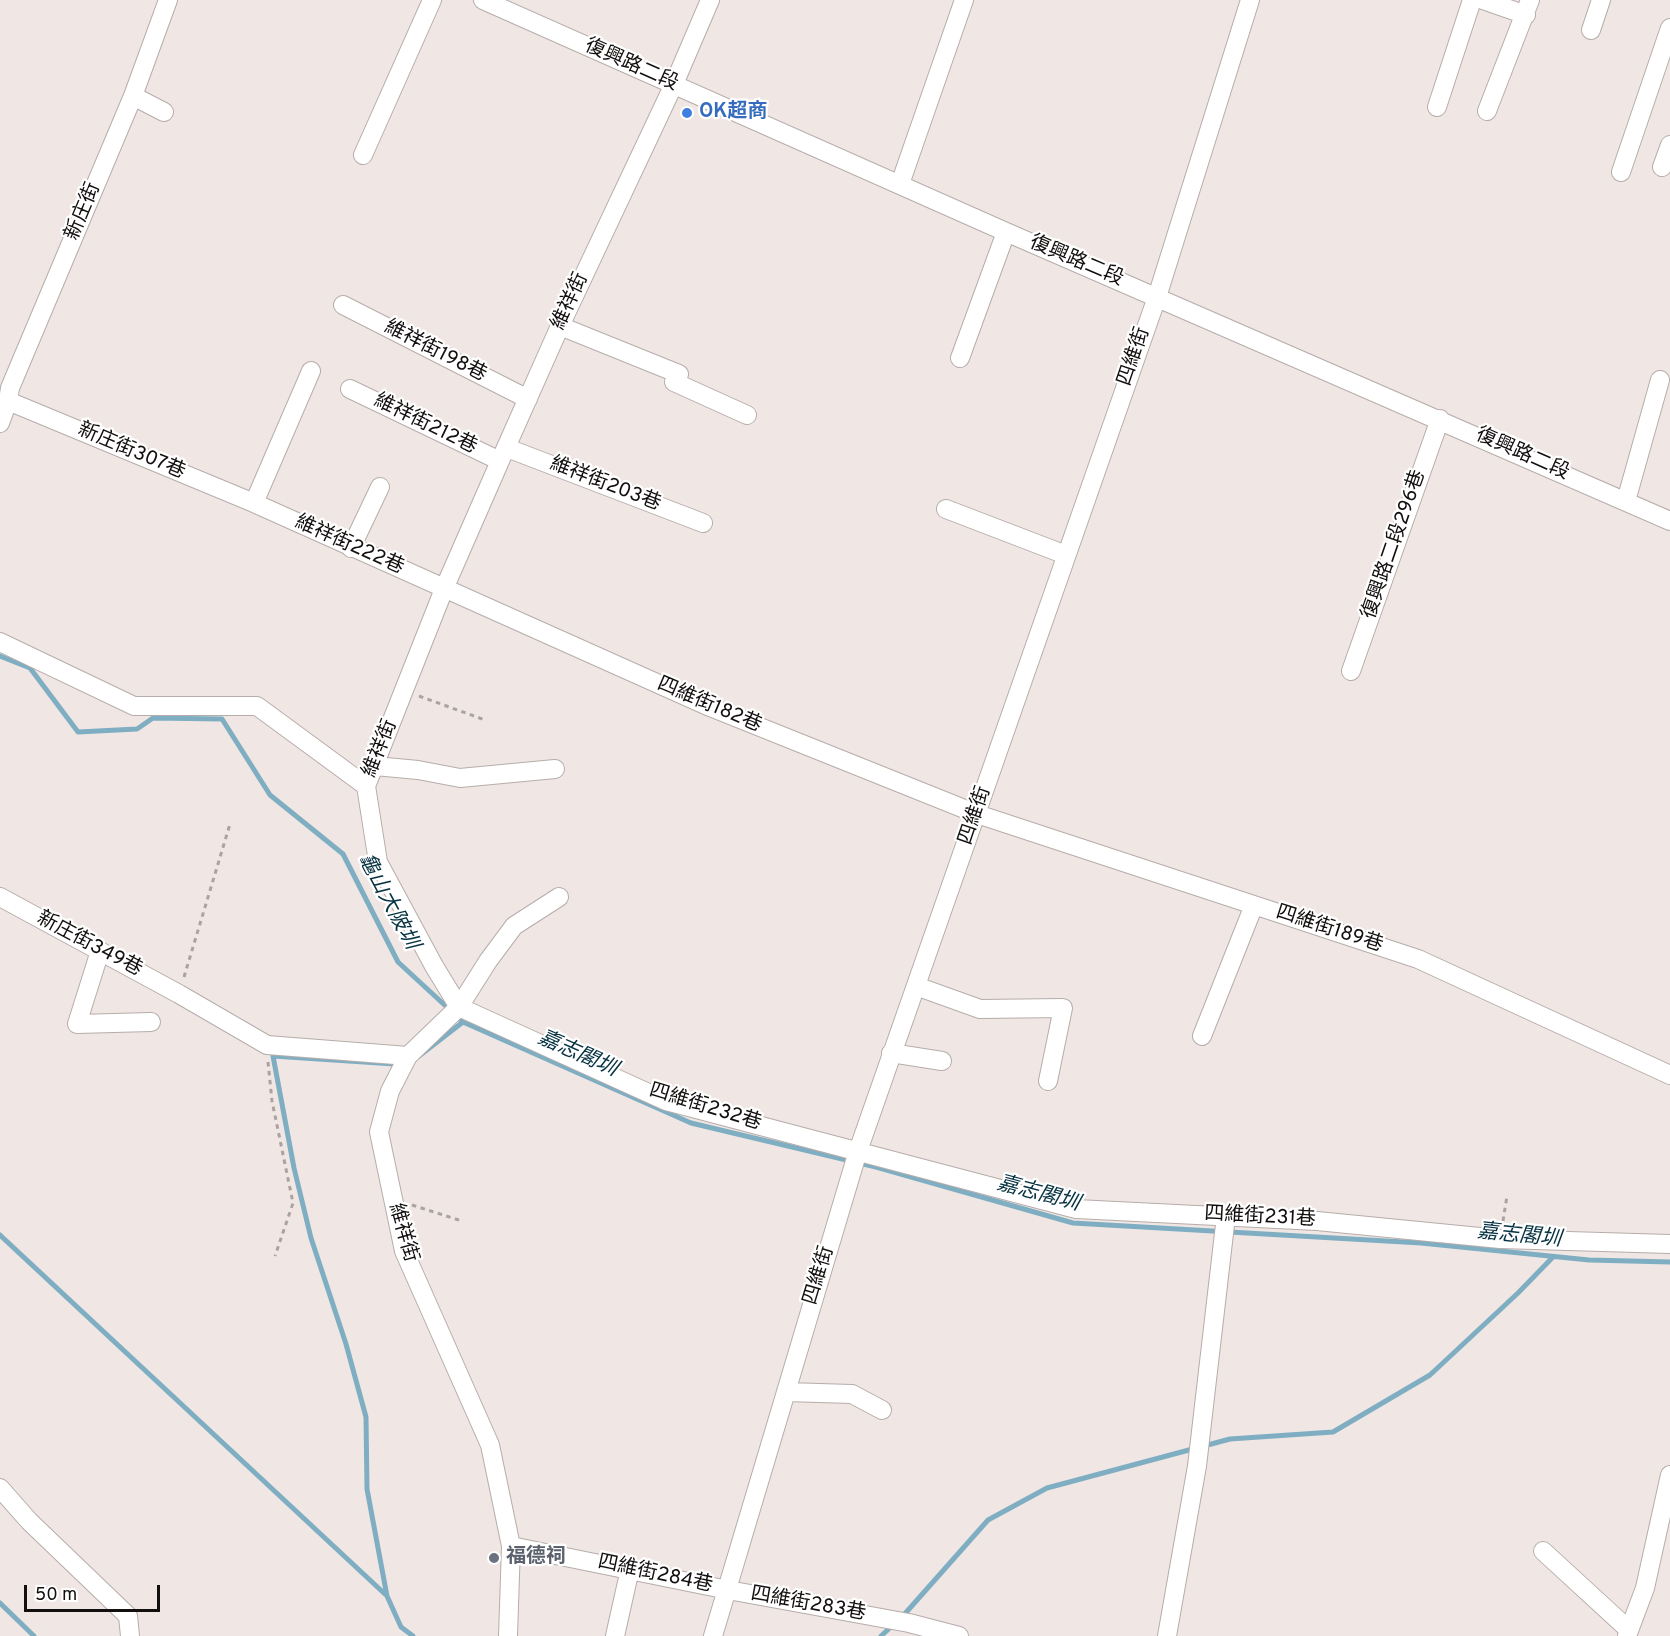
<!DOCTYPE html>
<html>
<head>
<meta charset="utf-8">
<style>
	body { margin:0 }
	#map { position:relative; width:1670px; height:1636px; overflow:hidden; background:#f0e7e4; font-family:Overpass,sans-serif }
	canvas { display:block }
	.scale { position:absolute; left:24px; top:1585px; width:136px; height:27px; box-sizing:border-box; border:3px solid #120f0e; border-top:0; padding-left:8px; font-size:18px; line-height:21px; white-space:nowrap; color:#120f0e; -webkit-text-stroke:4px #fff; paint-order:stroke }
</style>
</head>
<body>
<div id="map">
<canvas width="1670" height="1636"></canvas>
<div class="scale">50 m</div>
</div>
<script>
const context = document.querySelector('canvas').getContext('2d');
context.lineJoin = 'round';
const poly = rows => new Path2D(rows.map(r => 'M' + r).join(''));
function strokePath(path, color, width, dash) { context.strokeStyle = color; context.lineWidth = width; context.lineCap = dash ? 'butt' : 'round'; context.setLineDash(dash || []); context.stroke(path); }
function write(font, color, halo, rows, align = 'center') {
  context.font = font + ' Overpass,"Noto Sans TC",sans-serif'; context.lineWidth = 4.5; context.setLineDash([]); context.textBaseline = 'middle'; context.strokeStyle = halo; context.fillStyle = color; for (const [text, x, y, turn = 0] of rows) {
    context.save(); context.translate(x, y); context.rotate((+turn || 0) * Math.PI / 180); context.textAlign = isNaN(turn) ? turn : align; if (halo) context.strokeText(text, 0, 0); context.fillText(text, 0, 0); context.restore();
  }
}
strokePath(poly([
	[0,656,30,668,78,732,137,729,153,718,222,719,270,795,343,854,398,962,463,1022,691,1123,876,1167,1073,1223,1421,1243,1589,1260,1670,1262],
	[419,1056,463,1022],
	[399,1063,394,1064,273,1056,294,1168,311,1238,346,1344,366,1417,367,1489,387,1596,401,1627,413,1636],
	[0,1235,386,1595],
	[0,1603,34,1636],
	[902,1617,988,1520,1047,1488,1230,1439,1333,1432,1430,1375,1518,1293,1553,1257],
	[881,1636,893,1625]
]), '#7faec3', 5);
const minor = poly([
	[483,0,1006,232,1670,521],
	[1483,0,1526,15],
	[1591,30,1601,0],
	[133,96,164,112],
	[1437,107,1472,0],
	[1487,111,1530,0],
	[363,155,432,0],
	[1662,167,1670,145],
	[1621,172,1670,28],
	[900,184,964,0],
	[343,305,528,399],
	[560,326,679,374,674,382,747,415],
	[960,358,1006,232],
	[350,389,500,461],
	[8,401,254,503,710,707,977,814,1418,959,1670,1075],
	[0,423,8,401,10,388,133,96,168,0],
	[507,448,703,523],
	[1626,501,1660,380],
	[254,503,311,371],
	[946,509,1066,555],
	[351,548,380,487],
	[0,642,134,706,257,706,366,786],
	[1351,671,1440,419],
	[375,766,418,770,460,778,555,769],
	[0,897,179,994,267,1045,408,1056],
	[100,951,77,1024,151,1022],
	[916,986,980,1009,1063,1008,1048,1081],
	[459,1007,666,1101,1076,1209,1317,1221,1500,1239,1670,1244],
	[459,1007,434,966,378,862,366,786,444,589,500,461,560,326,674,84,710,0],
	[1202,1036,1254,905],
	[891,1053,942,1061],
	[786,1392,852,1394,882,1410],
	[0,1488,29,1521,128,1616,130,1636],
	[511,1546,728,1590,909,1623,959,1636],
	[1543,1551,1629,1630],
	[508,1636,511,1546,490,1445,404,1251,379,1132,390,1091,408,1056,459,1007,488,961,514,926,559,897],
	[615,1636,630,1569],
	[713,1636,858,1151,1157,297,1250,0],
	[1167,1636,1197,1466,1226,1216],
	[1627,1636,1645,1588,1670,1475]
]);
strokePath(minor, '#b6adaa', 20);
strokePath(poly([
	[419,696,485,720],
	[184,977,230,824],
	[268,1062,272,1101,293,1203,275,1256],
	[412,1205,462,1221],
	[1503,1221,1507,1196]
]), '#aaa3a1', 3, [4.5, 4.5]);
strokePath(minor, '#fff', 18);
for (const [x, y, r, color] of [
	[687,113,6,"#3f7fe0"],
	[494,1558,6,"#6b7280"]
]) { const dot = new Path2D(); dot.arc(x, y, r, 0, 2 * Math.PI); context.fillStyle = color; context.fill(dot); strokePath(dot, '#fff', 2); }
write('20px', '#120f0e', '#fff', [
	["復興路二段",631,66,24],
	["新庄街",84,212,-67],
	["復興路二段",1076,262,23],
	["維祥街",571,302,-65],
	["維祥街198巷",435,352,27],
	["四維街",1135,357,-71],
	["維祥街212巷",425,425,26],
	["新庄街307巷",131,452,23],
	["復興路二段",1522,455,24],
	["維祥街203巷",605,485,21],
	["復興路二段296巷",1395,545,-71],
	["維祥街222巷",349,546,24],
	["四維街182巷",709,706,23],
	["維祥街",381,749,-68],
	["四維街",976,816,-71],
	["四維街189巷",1329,930,18],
	["新庄街349巷",89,945,28],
	["四維街232巷",705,1108,17],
	["四維街231巷",1260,1218,3],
	["維祥街",402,1233,74],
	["四維街",820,1276,-73],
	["四維街284巷",655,1575,12],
	["四維街283巷",808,1605,10]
]);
write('bold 20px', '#366cbe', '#fff', [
	["OK超商",699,113]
], 'left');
write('bold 20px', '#5b616d', '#fff', [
	["福德祠",506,1558]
], 'left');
write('italic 21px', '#063242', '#fff', [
	["龜山大陂圳",387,902,62],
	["嘉志閣圳",577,1055,24],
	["嘉志閣圳",1038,1195,15],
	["嘉志閣圳",1519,1237,6]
]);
</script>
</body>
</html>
